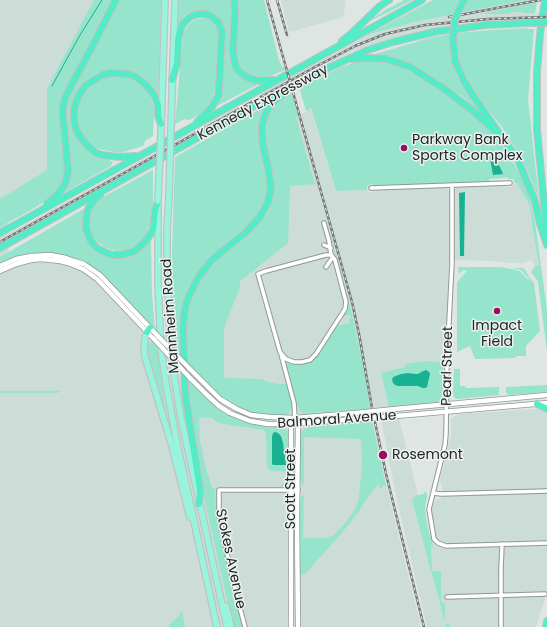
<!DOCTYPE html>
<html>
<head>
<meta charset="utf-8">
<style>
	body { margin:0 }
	canvas { display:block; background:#dee5e3 }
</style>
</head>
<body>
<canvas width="547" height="627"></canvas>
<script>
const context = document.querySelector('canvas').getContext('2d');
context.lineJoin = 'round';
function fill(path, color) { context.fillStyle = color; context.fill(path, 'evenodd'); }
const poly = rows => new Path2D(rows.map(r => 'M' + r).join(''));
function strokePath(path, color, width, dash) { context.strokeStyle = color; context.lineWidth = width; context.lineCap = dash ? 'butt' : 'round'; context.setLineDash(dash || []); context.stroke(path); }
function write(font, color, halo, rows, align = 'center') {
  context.font = font + ' Poppins,sans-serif'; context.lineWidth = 3; context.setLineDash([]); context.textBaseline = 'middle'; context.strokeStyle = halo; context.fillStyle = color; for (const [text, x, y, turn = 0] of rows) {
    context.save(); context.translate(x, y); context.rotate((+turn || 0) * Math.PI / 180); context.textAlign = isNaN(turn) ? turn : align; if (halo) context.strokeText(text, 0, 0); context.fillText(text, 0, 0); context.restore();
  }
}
fill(poly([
	[0,0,103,0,53,90,54,178,7,213,8,234,135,164,165,146,254,97,297,73,367,35,411,23,526,0,547,0,531,4,529,13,547,13,547,18,499,20,463,23,416,32,380,42,353,51,308,73,298,80,297,79,287,84,288,86,256,101,8,239,9,253,40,248,69,252,137,308,188,357,268,218,275,199,292,94,297,115,306,112,310,107,336,191,367,190,368,192,371,193,376,190,445,187,448,189,449,192,449,259,445,354,443,364,440,362,416,362,405,364,406,367,381,373,389,407,394,406,397,419,399,419,431,546,448,544,442,543,437,539,434,532,430,511,432,505,436,500,442,498,442,488,440,480,451,436,451,419,455,416,461,414,537,409,544,411,547,415,547,592,536,627,450,627,449,624,445,624,446,627,427,627,397,500,379,408,370,409,370,407,355,408,358,424,373,424,386,485,421,627,0,627],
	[441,571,441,602,445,603,445,623,431,573],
	[281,0,347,0,345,1,344,16,337,19,289,32],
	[515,183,517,183,530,206,533,232,539,266,535,266,532,261,530,260,524,263,508,263,495,261,455,260,454,257,454,191,456,188,459,187,504,186,509,187,512,187]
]), '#ccdcd6');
fill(poly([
	[94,0,113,0,62,99,60,112,65,169,63,180,58,190,48,199,33,209,0,227,0,199,47,170,47,89],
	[120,0,161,0,158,97,148,82,138,76,126,71,114,70,100,72,87,80,76,95,71,111,73,126,79,141,91,152,113,162,111,166,62,194,67,183,70,172,70,159,66,109,69,97],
	[178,0,231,0,232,14,231,61,236,71,246,80,259,84,217,106,221,97,223,78,226,33,222,21,211,12,200,10,187,14,178,25],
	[237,0,264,0,279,60,282,67,284,67,285,70,273,75,265,77,259,77,254,76,249,74,244,71,239,65,237,61],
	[404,0,412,0,393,10,368,22,385,10],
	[433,0,460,0,455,14,411,23,367,35],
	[467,0,533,0,526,0,460,13],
	[537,2,535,13,523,13,523,12,510,12,510,14,485,14,485,13],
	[207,18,215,23,219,33,216,84,212,101,201,113,190,120,184,119,175,124,183,34,188,25,196,19],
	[528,28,528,29,534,29,528,99,539,199,524,163,502,127,484,105,469,82,459,61,455,46,455,35,457,35,457,33,491,30],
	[451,34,450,55,457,76,467,93,486,118,464,98,436,79,409,63,388,56,372,55,429,38],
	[376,61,398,65,436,86,464,106,485,124,499,140,507,152,524,181,531,203,535,222,547,310,547,352,538,282,531,272,535,266,539,265,533,232,530,206,517,183,515,183,513,179,508,179,507,177,502,178,489,179,489,182,376,186,372,184,368,185,367,187,367,190,336,191,311,108,306,111,299,87,341,67,356,62],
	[115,76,128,77,143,87,150,96,154,107,153,136,146,140,143,146,120,153,98,149,86,140,78,124,78,106,86,91,100,79],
	[291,92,298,116,296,117,315,184,290,186,288,243,240,281,240,287,224,328,224,378,262,379,268,382,280,384,286,384,288,385,292,402,292,407,289,413,286,415,274,416,259,414,243,410,231,403,219,395,186,362,187,314,192,296,205,274,223,254,253,230,267,214,273,199,274,180,264,133,264,125,270,108,283,96],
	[267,105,262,115,259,128,259,141,266,170,268,183,266,200,260,214,251,223,222,247,204,264,190,285,183,303,181,329,179,330,182,357,176,351,172,290,172,251,175,157],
	[153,170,153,204,151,223,146,235,138,244,127,250,116,251,104,247,96,241,90,230,90,222,91,212,95,204,101,198],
	[87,207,84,213,83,220,85,237,90,245,98,251,127,256,151,237,152,294,155,329,93,268,59,255,43,253,30,254,15,257,0,265,0,257],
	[328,224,352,314,364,370,370,409,311,413,311,415,308,415,304,414,298,408,286,365,287,363,288,362,300,364,305,363,311,361,316,356,335,328,337,326,349,323,349,319,351,318,350,315,342,317,347,306,347,302],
	[458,267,501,267,520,271,528,280,529,279,521,270,511,268,523,268,526,271,529,277,534,283,540,331,526,346,526,356,516,356,515,358,475,359,470,346,457,352,457,282,467,271,463,270,459,274],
	[151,341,152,342,157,346,160,372,168,425,149,362,148,348],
	[431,361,431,362,440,362,443,364,443,393,441,400,437,403,389,407,381,373,405,367,405,364,416,362],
	[407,373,417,374,421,373,420,387,408,385,403,386,392,380,393,377,401,374],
	[454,369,460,369,460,386,465,386,466,388,499,387,499,395,457,399,454,397,453,394],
	[187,378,214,405,231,416,243,422,255,424,266,426,283,427,288,431,289,435,289,479,288,483,284,486,280,487,286,481,286,477,284,472,281,471,273,471,269,470,267,466,266,433,264,430,224,424,217,422,212,418,206,417,199,418,200,441,206,468,212,488,215,489,216,508,233,587,243,627,233,627,201,484,190,409],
	[547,385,547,392,508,395,506,392,506,387],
	[0,391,62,391,57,393,0,393],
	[372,421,386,485,382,486,382,488,380,489,379,487,380,485,378,484,366,500,360,510,346,528,307,572,303,574,300,576,300,500,301,497,304,494,303,538,327,538,333,536,346,522,354,511,358,501,360,487,362,462,361,439,304,437,304,485,301,483,300,478,300,432,308,427],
	[425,492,427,493,427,498,425,506,426,518,430,536,434,546,431,546,432,571,441,571,441,602,445,603,445,624,449,624,450,627,446,627,412,500,415,496,423,494],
	[182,610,185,627,169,627,169,625,179,616]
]), '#97e4cc');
fill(poly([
	[491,156,500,167,503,174,493,175,490,158],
	[465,192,464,256,460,256,459,193],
	[426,370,429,372,430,374,427,387,425,388,423,388,417,386,398,386,395,385,393,383,392,380,393,377,401,374,407,373,417,374,420,373,421,372],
	[275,432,278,433,281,436,283,443,286,465,273,465,272,464,272,437,273,433]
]), '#18b191');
strokePath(poly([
	[52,86,80,35,102,0]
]), '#18b191', 1);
const street = poly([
	[452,185,452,263,447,361,446,434,445,445,429,509,434,539,438,543,446,546,547,543],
	[371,188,510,183],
	[324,223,329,241,331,255],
	[324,245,331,248],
	[326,255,331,255,333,257,335,260,346,302,345,309,316,354,310,360,302,362,294,362,286,359,280,352,258,274,266,271,326,255],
	[326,267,333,257],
	[281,354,294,403,295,418],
	[433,493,441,494,547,491],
	[447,597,545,594],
	[245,627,236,593,221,527,219,515,219,490,298,490],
	[501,627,501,569,502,544]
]);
const secondary = poly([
	[0,266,16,259,31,256,50,255,66,258,74,261,84,264,100,275,152,330],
	[0,271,16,264,31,260,41,259,60,261,68,263,83,269,97,279,154,339],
	[189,368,220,399,237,409,251,415,270,417,295,418,356,413],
	[190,378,206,394,219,406,230,413,250,421,268,424,291,424,357,419],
	[395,409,547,395],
	[396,416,547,403],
	[295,418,298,424,297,518,298,627],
	[291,627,291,424,295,418]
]);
const primary = poly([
	[171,126,175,0],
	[161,132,165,0],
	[169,195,167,230,167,276,170,334,173,369,181,418,227,627],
	[158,205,158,283,161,349,166,384,177,443,217,627],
	[147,332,145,338,144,350,145,357,172,446,190,517],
	[226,606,231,627]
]);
const highway = poly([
	[234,0,235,10,233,51,235,64,237,69,242,74,249,78,255,80,262,81,273,80],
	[545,0,540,34,537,72,537,130,547,234],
	[458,12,464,0],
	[453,40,455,61,464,81,476,100,518,160,535,201,540,224,547,245],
	[342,41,353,32,380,6,389,0],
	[351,59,373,58,386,59,399,63,410,67,443,88,472,110,495,131],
	[172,80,177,64,178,40,180,31,183,24,189,18,194,15,199,14,206,14,211,16,219,23,222,33,219,88,218,96,212,107,197,122],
	[135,156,119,157,102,155,96,153,89,147,81,138,76,129,74,120,74,109,78,97,85,86,102,75,111,73,128,74,136,77,146,85,154,95,158,105,158,116,161,124],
	[100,195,94,200,88,209,86,222,86,229,91,241,95,246,100,250,112,255,120,255,132,252,137,249,146,241,153,230,155,211,158,201],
	[47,204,55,197,62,189,66,181,68,170,67,158,63,117,63,108,65,98,72,84,92,47,116,0],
	[0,233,422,0],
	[0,248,251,108,317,73,346,60,368,50,393,42,434,32,485,25,528,23],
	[147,332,150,328],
	[537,404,547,409],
	[199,504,200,490,186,400,185,387,183,329,184,315,186,304,190,294,198,278,210,262,220,253,245,233,260,217,264,210,268,202,271,188,268,167,264,150,262,136,262,125,267,110,274,101,284,94],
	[546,627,547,621]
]);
strokePath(street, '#919896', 5.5);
strokePath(secondary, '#919896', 6);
strokePath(primary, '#c1c2c2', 8);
strokePath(highway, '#c1c2c2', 8);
strokePath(street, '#fff', 3.5);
strokePath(secondary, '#fff', 4.5);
strokePath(primary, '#98f4dd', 5.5);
strokePath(highway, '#54ecc7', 6);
const rail = poly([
	[267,0,352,302,359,334,372,408,386,474,424,627],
	[277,0,287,35],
	[449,17,540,0],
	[0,242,315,67,355,46,385,34,425,25,488,19,547,17]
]);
strokePath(rail, '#737776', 2.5);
strokePath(rail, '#ebf2f0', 1, [3]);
const secondaryBridge = poly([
	[153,331,189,368],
	[154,339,190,378],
	[356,413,395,409],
	[357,419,396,416]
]);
const primaryBridge = poly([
	[169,195,171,126],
	[158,201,161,132]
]);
const highwayBridge = poly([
	[528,23,547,23],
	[453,40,455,20,458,12]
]);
strokePath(secondaryBridge, '#919896', 6, []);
strokePath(primaryBridge, '#c1c2c2', 8, []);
strokePath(highwayBridge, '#c1c2c2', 8, []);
strokePath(secondaryBridge, '#fff', 4.5);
strokePath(primaryBridge, '#98f4dd', 5.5);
strokePath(highwayBridge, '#54ecc7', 6);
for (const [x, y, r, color] of [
	[404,148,4,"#990c5e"],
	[497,311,4,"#990c5e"],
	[383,455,5,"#990c5e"]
]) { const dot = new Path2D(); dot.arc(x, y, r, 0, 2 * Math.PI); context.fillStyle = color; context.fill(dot); strokePath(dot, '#ebf2f0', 1.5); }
write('14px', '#222524', '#ebf2f0', [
	["Kennedy Expressway",263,103,-28],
	["Mannheim Road",171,316,-94],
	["Pearl Street",448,366,-89],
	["Balmoral Avenue",337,420,-4],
	["Scott Street",291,489,-90],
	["Stokes Avenue",230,559,78]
]);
write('14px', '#222524', '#ebf2f0', [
	["Parkway Bank",412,140],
	["Sports Complex",412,156],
	["Impact",497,326,"center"],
	["Field",497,342,"center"],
	["Rosemont",392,455]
], 'left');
</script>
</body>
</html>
